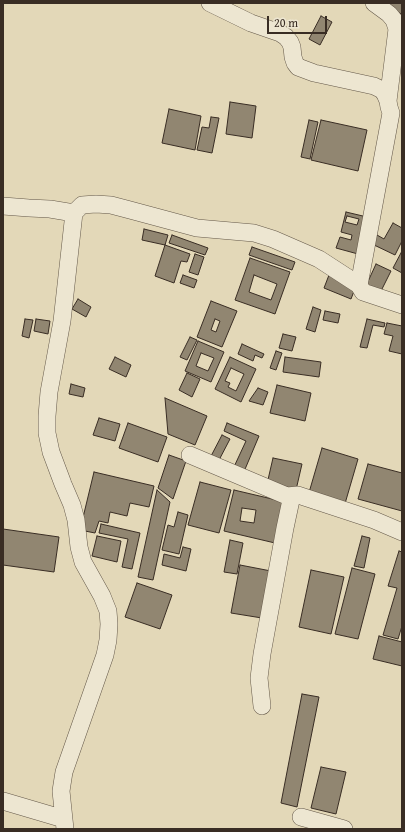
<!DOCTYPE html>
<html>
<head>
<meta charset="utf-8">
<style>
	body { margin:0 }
	#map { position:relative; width:405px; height:832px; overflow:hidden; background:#e3d8b8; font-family:"Gentium Book Plus",serif }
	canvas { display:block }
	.frame { position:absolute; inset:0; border:4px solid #392d24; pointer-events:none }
	.scale { position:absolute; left:267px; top:16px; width:60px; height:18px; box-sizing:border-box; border:2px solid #392d24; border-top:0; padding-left:5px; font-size:12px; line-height:14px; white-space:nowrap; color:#392d24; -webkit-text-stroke:3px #ede6d1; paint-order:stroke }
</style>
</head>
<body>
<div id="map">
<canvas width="405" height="832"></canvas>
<div class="frame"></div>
<div class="scale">20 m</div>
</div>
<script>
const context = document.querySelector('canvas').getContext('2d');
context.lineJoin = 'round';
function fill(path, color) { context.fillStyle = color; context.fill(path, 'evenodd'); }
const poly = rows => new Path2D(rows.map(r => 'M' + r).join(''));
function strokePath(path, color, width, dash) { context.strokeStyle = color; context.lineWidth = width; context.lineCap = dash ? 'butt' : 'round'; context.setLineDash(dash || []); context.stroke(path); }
const building = poly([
	[378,3,402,3,402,14,378,5,378,3],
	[321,16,332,22,320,45,309,39,321,16],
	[230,102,256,106,252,138,226,134,230,102],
	[169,109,201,116,195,150,162,143,169,109],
	[211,117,219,118,212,153,197,150,202,127,209,128,211,117],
	[309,120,318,122,310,159,301,157,309,120],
	[321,120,367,130,358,171,311,160,321,120],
	[346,212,367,217,358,254,336,248,340,237,351,240,352,235,341,232,346,212],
	[347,216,359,219,357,225,345,222,347,216],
	[393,223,402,228,402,241,395,255,372,244,377,235,384,239,393,223],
	[144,229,168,235,165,245,142,240,144,229],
	[172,235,208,248,205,255,169,243,172,235],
	[165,245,190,254,187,262,181,261,174,283,155,276,165,245],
	[252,247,295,262,292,270,249,255,252,247],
	[402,251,402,273,393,268,402,251],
	[195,254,204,257,198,275,189,272,195,254],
	[250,258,290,272,275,314,235,300,250,258],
	[254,275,277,284,271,300,249,292,254,275],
	[376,264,391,271,379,295,365,288,376,264],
	[183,275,197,280,194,288,180,283,183,275],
	[329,275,356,286,351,299,324,288,329,275],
	[78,299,91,307,86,317,72,309,78,299],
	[211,301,237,311,222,347,197,337,211,301],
	[215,319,220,321,216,332,211,330,215,319],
	[313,307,321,310,315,332,306,329,313,307],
	[325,311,340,314,338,323,323,320,325,311],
	[25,319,33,320,29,338,22,336,25,319],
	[36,319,50,321,48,334,34,331,36,319],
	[367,319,385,323,384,327,373,325,367,348,360,347,367,319],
	[387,323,402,326,402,354,389,351,393,336,384,334,387,323],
	[283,334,296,337,292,351,279,348,283,334],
	[190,337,197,340,187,360,180,357,190,337],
	[198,341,224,352,211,382,185,371,198,341],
	[201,353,214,358,208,371,196,366,201,353],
	[242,344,264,354,262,358,255,355,253,361,238,354,242,344],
	[276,351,282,353,276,370,270,368,276,351],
	[115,357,131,365,126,377,109,369,115,357],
	[230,357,256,369,241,402,215,389,230,357],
	[231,368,244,374,236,391,228,387,230,383,225,381,231,368],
	[285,357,321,362,319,377,283,372,285,357],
	[187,373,200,379,192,397,179,390,187,373],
	[71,384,85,388,83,397,69,394,71,384],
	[277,385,311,393,305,421,270,413,277,385],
	[258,388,268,392,263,405,249,401,258,388],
	[165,398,207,416,195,445,168,434,165,398],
	[99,418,120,424,115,441,93,435,99,418],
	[128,423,167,437,158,462,119,448,128,423],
	[227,423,259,436,243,474,233,469,246,441,224,431,227,423],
	[222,435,230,439,218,462,210,458,222,435],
	[322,448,358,459,344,507,308,496,322,448],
	[169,455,186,461,173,499,158,488,169,455],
	[273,458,302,464,296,490,267,484,273,458],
	[368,464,402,473,402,511,358,499,368,464],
	[94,472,154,486,149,507,130,503,127,516,110,512,108,523,99,521,95,533,80,530,94,472],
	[200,482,231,490,219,533,188,525,200,482],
	[157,490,170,502,153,580,138,577,157,490],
	[234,490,285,502,275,543,224,531,234,490],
	[242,508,256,510,254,523,240,521,242,508],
	[178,512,188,515,179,554,162,550,168,525,174,527,178,512],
	[101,524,140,533,132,569,122,567,128,539,99,533,101,524],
	[3,529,59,537,54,572,3,565,3,529],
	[97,536,121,541,117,562,92,556,97,536],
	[362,536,370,538,364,568,354,566,362,536],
	[230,540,243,543,237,574,224,572,230,540],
	[183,547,191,549,186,571,162,565,164,554,180,558,183,547],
	[399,551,402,552,402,626,398,639,383,635,397,588,388,586,399,551],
	[240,565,271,571,262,618,231,613,240,565],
	[352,568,375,574,358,639,335,634,352,568],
	[311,570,344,577,331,634,299,627,311,570],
	[137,583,172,595,160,629,125,617,137,583],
	[379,636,402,642,402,666,373,659,379,636],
	[302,694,319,697,297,807,281,803,302,694],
	[321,767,346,772,336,814,311,808,321,767]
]);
fill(building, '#918671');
strokePath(building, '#392d24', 1);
const street = poly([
	[210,3,251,23,280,33,286,37,290,42,292,47,293,57,295,63,298,67,314,73,374,86,382,90,385,94,388,101,389,107,391,113,359,285],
	[374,3,389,14,394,20,397,29,388,101],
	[3,206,29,208,50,209,74,213,82,205,96,204,111,205,130,210,197,228,254,233,273,239,319,259,359,285,363,292,402,305],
	[190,455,287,496],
	[262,706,259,678,262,654,285,528,291,500,287,496,298,495,374,520,402,532],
	[3,801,64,819],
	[301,817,344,829],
	[65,829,61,791,64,772,105,655,108,640,109,624,108,611,102,596,83,562,79,547,76,520,72,505,63,484,51,452,47,433,47,416,49,392,62,321,74,213]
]);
strokePath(street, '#645849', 18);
strokePath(street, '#ede6d1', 17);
</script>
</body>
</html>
